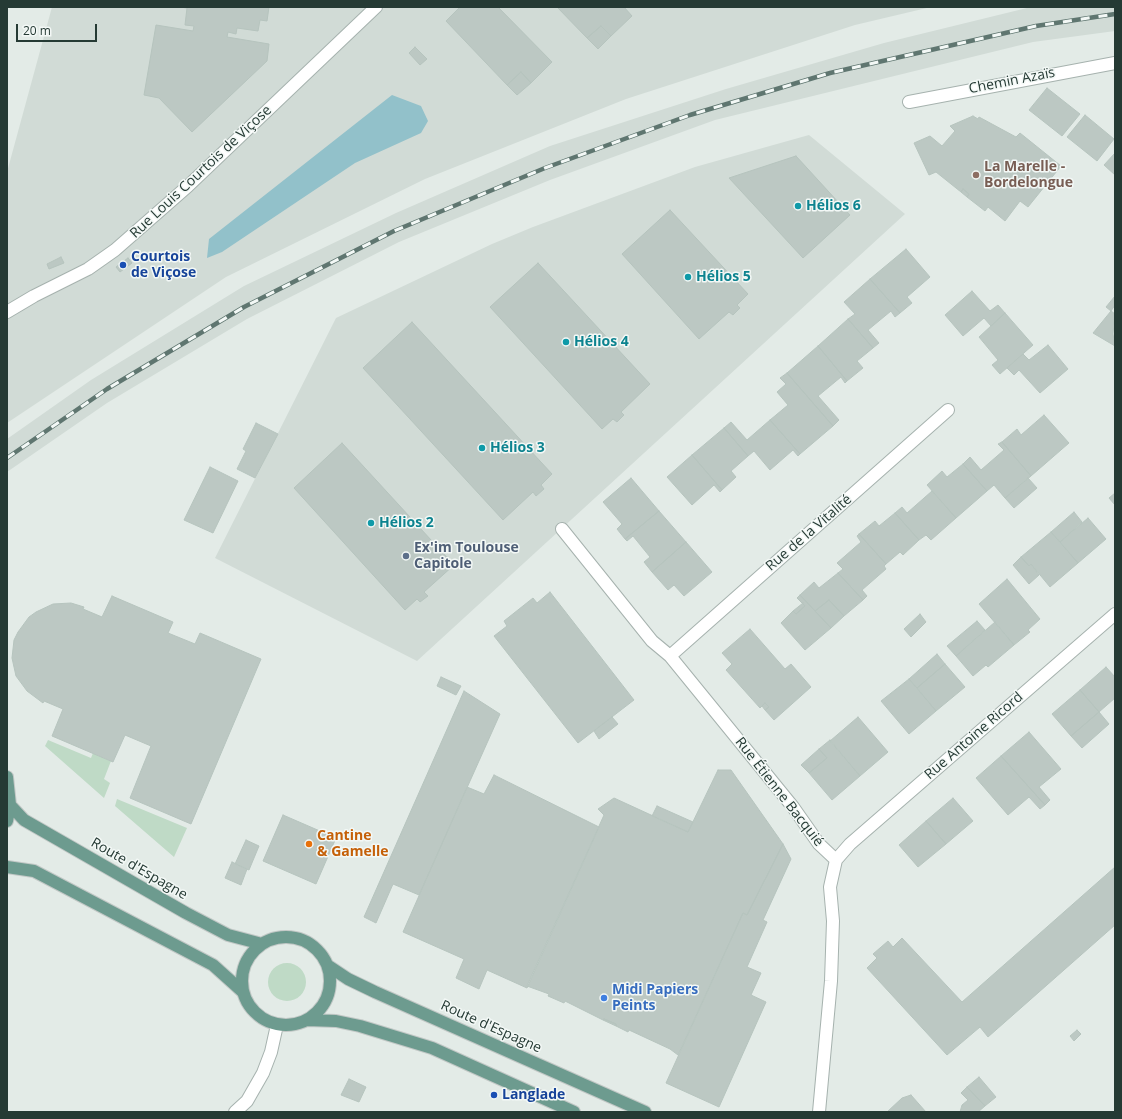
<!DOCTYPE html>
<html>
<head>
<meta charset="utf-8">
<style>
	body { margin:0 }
	#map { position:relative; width:1122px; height:1119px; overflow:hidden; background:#e3ebe7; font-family:"Open Sans",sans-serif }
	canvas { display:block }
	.frame { position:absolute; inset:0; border:8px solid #253a34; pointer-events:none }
	.scale { position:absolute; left:16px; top:24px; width:81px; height:18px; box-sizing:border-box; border:2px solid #253a34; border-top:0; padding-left:5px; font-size:12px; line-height:14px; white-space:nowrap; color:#253a34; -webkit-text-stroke:3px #f3f8f6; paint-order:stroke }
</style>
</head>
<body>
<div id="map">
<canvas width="1122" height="1119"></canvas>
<div class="frame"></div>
<div class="scale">20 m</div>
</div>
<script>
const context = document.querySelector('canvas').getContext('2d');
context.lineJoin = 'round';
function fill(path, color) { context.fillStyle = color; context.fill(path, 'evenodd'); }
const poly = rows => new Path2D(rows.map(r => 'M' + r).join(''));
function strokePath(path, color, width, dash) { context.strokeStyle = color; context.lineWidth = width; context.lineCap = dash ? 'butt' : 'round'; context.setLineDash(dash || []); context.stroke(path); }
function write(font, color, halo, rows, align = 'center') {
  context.font = font + ' "Open Sans",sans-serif'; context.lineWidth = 3; context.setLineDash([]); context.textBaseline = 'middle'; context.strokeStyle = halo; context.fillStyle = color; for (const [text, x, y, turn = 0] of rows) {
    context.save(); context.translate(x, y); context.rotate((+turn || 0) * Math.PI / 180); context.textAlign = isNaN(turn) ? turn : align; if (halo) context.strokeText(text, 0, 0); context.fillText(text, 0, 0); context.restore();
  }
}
fill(poly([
	[52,7,931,7,855,25,626,99,425,179,226,277,7,423,7,172],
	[1031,7,1115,7,1115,31,1033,42,715,120,550,180,399,242,247,319,107,403,7,472,7,439,91,380,244,286,396,213,550,146,726,89,884,43],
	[809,135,905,214,417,661,215,558,336,318,492,244,533,227,695,167]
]), '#d1dbd6');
fill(poly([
	[48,740,91,758,93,753,111,761,104,779,110,783,104,798,45,746],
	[117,799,187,828,174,857,115,806],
	'268 982a19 19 0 1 1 38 0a19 19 0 1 1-38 0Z'
]), '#bfdac6');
fill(poly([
	[392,95,421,106,428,121,421,133,355,163,222,252,207,258,209,239]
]), '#92c1ca');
const building = poly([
	[180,7,269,7,267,21,260,20,258,31,237,28,236,34,228,32,227,37,269,44,267,61,192,132,159,98,144,95,156,25,193,31,194,26,185,25,187,8,180,7],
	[460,7,498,7,552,62,531,83,521,72,507,85,446,21,460,7],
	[557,7,624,7,632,16,611,36,601,26,587,38,557,7],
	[601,26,611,36,598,49,587,38,601,26],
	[415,47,427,59,420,65,409,53,415,47],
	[521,72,531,83,517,95,507,85,521,72],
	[1047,88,1080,114,1062,136,1029,110,1047,88],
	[1085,115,1114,139,1097,161,1067,137,1085,115],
	[973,116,978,119,979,117,1016,137,1020,133,1061,166,1028,207,1020,201,1005,221,988,207,985,211,967,197,969,194,963,189,961,192,936,172,929,175,914,143,930,136,942,146,955,131,950,126,973,116],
	[1115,153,1115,175,1104,165,1115,153],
	[796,156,850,215,803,258,729,178,796,156],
	[963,189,969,194,967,197,961,192,963,189],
	[670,210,748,294,737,305,740,308,733,315,729,312,699,339,622,254,670,210],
	[906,249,930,277,907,297,912,303,900,313,870,279,906,249],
	[61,257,64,263,49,269,47,264,61,257],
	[128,258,132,263,120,272,116,267,128,258],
	[538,263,650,384,621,412,624,415,617,422,613,419,602,429,490,307,538,263],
	[870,279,900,313,895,317,891,311,868,330,879,343,873,348,848,319,855,314,844,302,870,279],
	[972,291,990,311,998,305,1005,313,991,326,984,318,963,336,945,315,972,291],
	[1115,296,1115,305,1111,311,1106,307,1115,296],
	[1111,311,1115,314,1113,334,1115,346,1093,333,1111,311],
	[1005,313,1033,345,1000,374,992,365,998,360,979,337,1005,313],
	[848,319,873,348,857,361,863,368,847,381,818,346,848,319],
	[412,322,552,474,541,485,544,489,536,496,533,492,503,520,363,368,412,322],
	[1048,345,1068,369,1040,393,1019,370,1014,375,1007,368,1023,354,1029,360,1048,345],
	[818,346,847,381,845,383,841,377,818,396,839,420,833,426,787,373,818,346],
	[787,373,833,426,800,454,770,420,788,405,777,392,786,384,780,378,787,373],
	[1044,415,1069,443,1031,476,1002,442,1017,429,1021,435,1044,415],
	[770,420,800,454,798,456,793,450,770,470,754,451,748,456,724,428,731,422,747,440,770,420],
	[256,423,278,434,255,478,237,469,246,451,243,449,256,423],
	[724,428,748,456,731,471,736,477,722,490,692,455,724,428],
	[1002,442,1031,476,1005,498,994,485,987,491,963,464,970,457,981,470,1004,450,998,444,1002,442],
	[342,443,454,565,424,592,428,596,420,602,417,599,405,610,294,488,342,443],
	[692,455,722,490,720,492,714,485,692,505,667,477,692,455],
	[963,464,987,491,956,518,927,485,942,471,947,477,963,464],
	[210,467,238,481,213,533,184,520,210,467],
	[631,478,659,511,625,539,617,529,622,524,603,502,631,478],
	[1028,478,1037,488,1014,508,1005,498,1028,478],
	[932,491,956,518,931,540,926,535,919,540,895,513,902,507,907,513,932,491],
	[1115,493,1115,505,1109,498,1115,493],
	[659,511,686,542,652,572,644,562,650,557,633,536,627,541,625,539,659,511],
	[1074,512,1082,522,1060,542,1051,532,1074,512],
	[895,513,919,540,903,555,900,552,886,564,859,534,875,521,879,526,895,513],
	[1088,518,1106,539,1078,563,1060,542,1088,518],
	[1051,532,1078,563,1050,587,1031,564,1029,566,1021,557,1051,532],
	[859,534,886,564,884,566,886,569,862,590,867,596,863,600,838,573,843,569,837,563,861,542,857,536,859,534],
	[686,542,712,572,684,596,674,585,668,590,652,572,686,542],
	[1021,557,1029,566,1031,564,1039,575,1029,584,1013,565,1021,557],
	[838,573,863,600,844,616,829,600,815,611,800,595,814,582,819,588,838,573],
	[1007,579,1040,619,1028,630,1030,632,1014,645,979,604,1007,579],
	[550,592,634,700,578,743,494,636,507,626,504,621,533,598,537,603,550,592],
	[800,595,831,628,805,650,781,623,793,611,796,614,805,606,797,598,800,595],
	[112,596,173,622,168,633,195,644,200,633,261,659,191,824,130,798,151,746,125,735,113,762,52,736,63,709,44,701,43,703,27,691,16,676,12,658,14,640,18,632,29,617,36,612,53,604,71,603,84,607,83,609,102,617,112,596],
	[829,600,844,616,831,628,815,611,829,600],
	[803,603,805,606,796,614,793,611,803,603],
	[920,614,926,622,911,637,904,629,920,614],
	[977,621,985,630,956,656,947,646,977,621],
	[995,622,1014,645,988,667,986,665,973,676,956,656,995,622],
	[750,629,785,669,791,664,811,687,774,720,765,710,769,707,765,703,760,708,726,670,732,664,722,653,750,629],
	[937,654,945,664,917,688,909,679,937,654],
	[945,664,965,687,936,711,917,688,945,664],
	[1106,667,1115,677,1115,698,1099,712,1080,690,1106,667],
	[441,677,461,686,456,695,437,686,441,677],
	[909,679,936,711,909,734,881,701,909,679],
	[1080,690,1099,712,1071,736,1052,714,1080,690],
	[464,691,500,714,419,895,393,884,376,923,364,917,464,691],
	[765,703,769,707,765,710,762,706,765,703],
	[1099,712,1109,724,1082,748,1071,736,1099,712],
	[612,717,618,724,599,739,594,731,612,717],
	[858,717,888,752,860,776,830,741,858,717],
	[1029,732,1061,769,1039,787,1050,800,1045,805,1001,756,1029,732],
	[830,740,860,776,832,800,809,773,827,758,819,749,830,740],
	[819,749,827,758,809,773,801,765,819,749],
	[1001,756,1045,805,1040,809,1029,797,1008,815,976,778,1001,756],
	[718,770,731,770,783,844,747,915,743,913,678,1055,670,1049,629,1030,628,1032,616,1026,616,1024,604,1019,603,1020,565,1001,564,1003,548,996,549,994,527,986,604,815,598,809,614,798,688,832,718,770],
	[494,775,599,827,527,988,487,970,479,989,456,978,464,959,403,932,467,787,484,794,494,775],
	[953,798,973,821,946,844,926,821,953,798],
	[657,806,693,822,688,832,652,816,657,806],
	[283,815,336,838,316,884,263,861,283,815],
	[926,821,946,844,918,867,899,845,926,821],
	[246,840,259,846,249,870,235,864,246,840],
	[783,844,791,859,763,920,767,922,747,967,761,973,751,995,766,1002,719,1107,666,1083,743,913,747,915,783,844],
	[232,862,247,869,241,885,225,878,232,862],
	[1115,867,1115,925,988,1037,980,1027,947,1055,867,968,877,958,873,954,888,941,893,947,902,938,962,1002,1115,867],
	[604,1019,616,1024,616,1026,603,1020,604,1019],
	[1077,1030,1081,1034,1074,1041,1070,1036,1077,1030],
	[979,1077,996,1097,985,1106,967,1087,979,1077],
	[349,1079,366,1087,359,1102,341,1095,349,1079],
	[967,1087,985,1106,978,1112,960,1112,962,1105,968,1100,961,1093,967,1087],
	[911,1095,926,1112,887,1112,902,1098,911,1095]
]);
fill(building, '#bcc8c3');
strokePath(building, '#b6c4be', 1);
const minor = poly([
	[909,102,1115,63],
	[7,312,34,296,88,269,115,250,188,186,376,7],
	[562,529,652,641,670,656,793,807,819,844,836,860],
	[670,656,948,410],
	[235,1112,247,1101,263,1073,271,1052,277,1025],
	[819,1112,831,981,833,921,830,887,836,860,850,844,1115,614]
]);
const major = poly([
	[7,777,10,805,7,821],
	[10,805,24,820,186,913,228,935,262,944],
	[7,867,34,871,213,965,243,992],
	'242 981a44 44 0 1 1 88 0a44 44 0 1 1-88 0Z',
	[327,965,348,979,375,992,645,1112],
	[307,1020,336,1021,360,1026,432,1048,574,1112]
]);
strokePath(minor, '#a6b2ae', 14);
strokePath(major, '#c2c8c6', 14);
strokePath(minor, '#fff', 12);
strokePath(major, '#6d9b8f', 12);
const rail = poly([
	[7,458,107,389,244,307,394,231,545,168,690,115,830,73,1036,26,1115,14]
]);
strokePath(rail, '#5f7670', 4.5);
strokePath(rail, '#f3f8f6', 3, [9]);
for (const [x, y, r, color] of [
	[976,175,4,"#8d6e63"],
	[798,206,4,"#0f9aa8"],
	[123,265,4,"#1a4fb4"],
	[688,277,4,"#0f9aa8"],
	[566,342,4,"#0f9aa8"],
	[482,448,4,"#0f9aa8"],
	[371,523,4,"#0f9aa8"],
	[406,556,4,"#5c6f8a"],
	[309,844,4,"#e8710a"],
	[604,998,4,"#3f7fe0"],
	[494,1095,4,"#1a4fb4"]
]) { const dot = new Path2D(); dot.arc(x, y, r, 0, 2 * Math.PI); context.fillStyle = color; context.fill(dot); strokePath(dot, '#f3f8f6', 1.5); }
write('14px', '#253a34', '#f3f8f6', [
	["Chemin Azaïs",1012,81,-11],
	["Rue Louis Courtois de Viçose",201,172,-43],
	["Rue de la Vitalité",809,533,-41],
	["Rue Antoine Ricord",974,736,-41],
	["Rue Étienne Bacquié",779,792,52],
	["Route d'Espagne",139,869,30],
	["Route d'Espagne",491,1027,24]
]);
write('bold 14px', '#785e54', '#f3f8f6', [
	["La Marelle -",984,167],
	["Bordelongue",984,183]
], 'left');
write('bold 14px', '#0d838f', '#f3f8f6', [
	["Hélios 6",806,206],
	["Hélios 5",696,277],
	["Hélios 4",574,342],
	["Hélios 3",490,448],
	["Hélios 2",379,523]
], 'left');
write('bold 14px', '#164399', '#f3f8f6', [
	["Courtois",131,257],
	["de Viçose",131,273],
	["Langlade",502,1095]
], 'left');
write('bold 14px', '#4e5e75', '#f3f8f6', [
	["Ex'im Toulouse",414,548],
	["Capitole",414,564]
], 'left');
write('bold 14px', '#c56008', '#f3f8f6', [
	["Cantine",317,836],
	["& Gamelle",317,852]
], 'left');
write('bold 14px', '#366cbe', '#f3f8f6', [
	["Midi Papiers",612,990],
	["Peints",612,1006]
], 'left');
</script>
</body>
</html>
